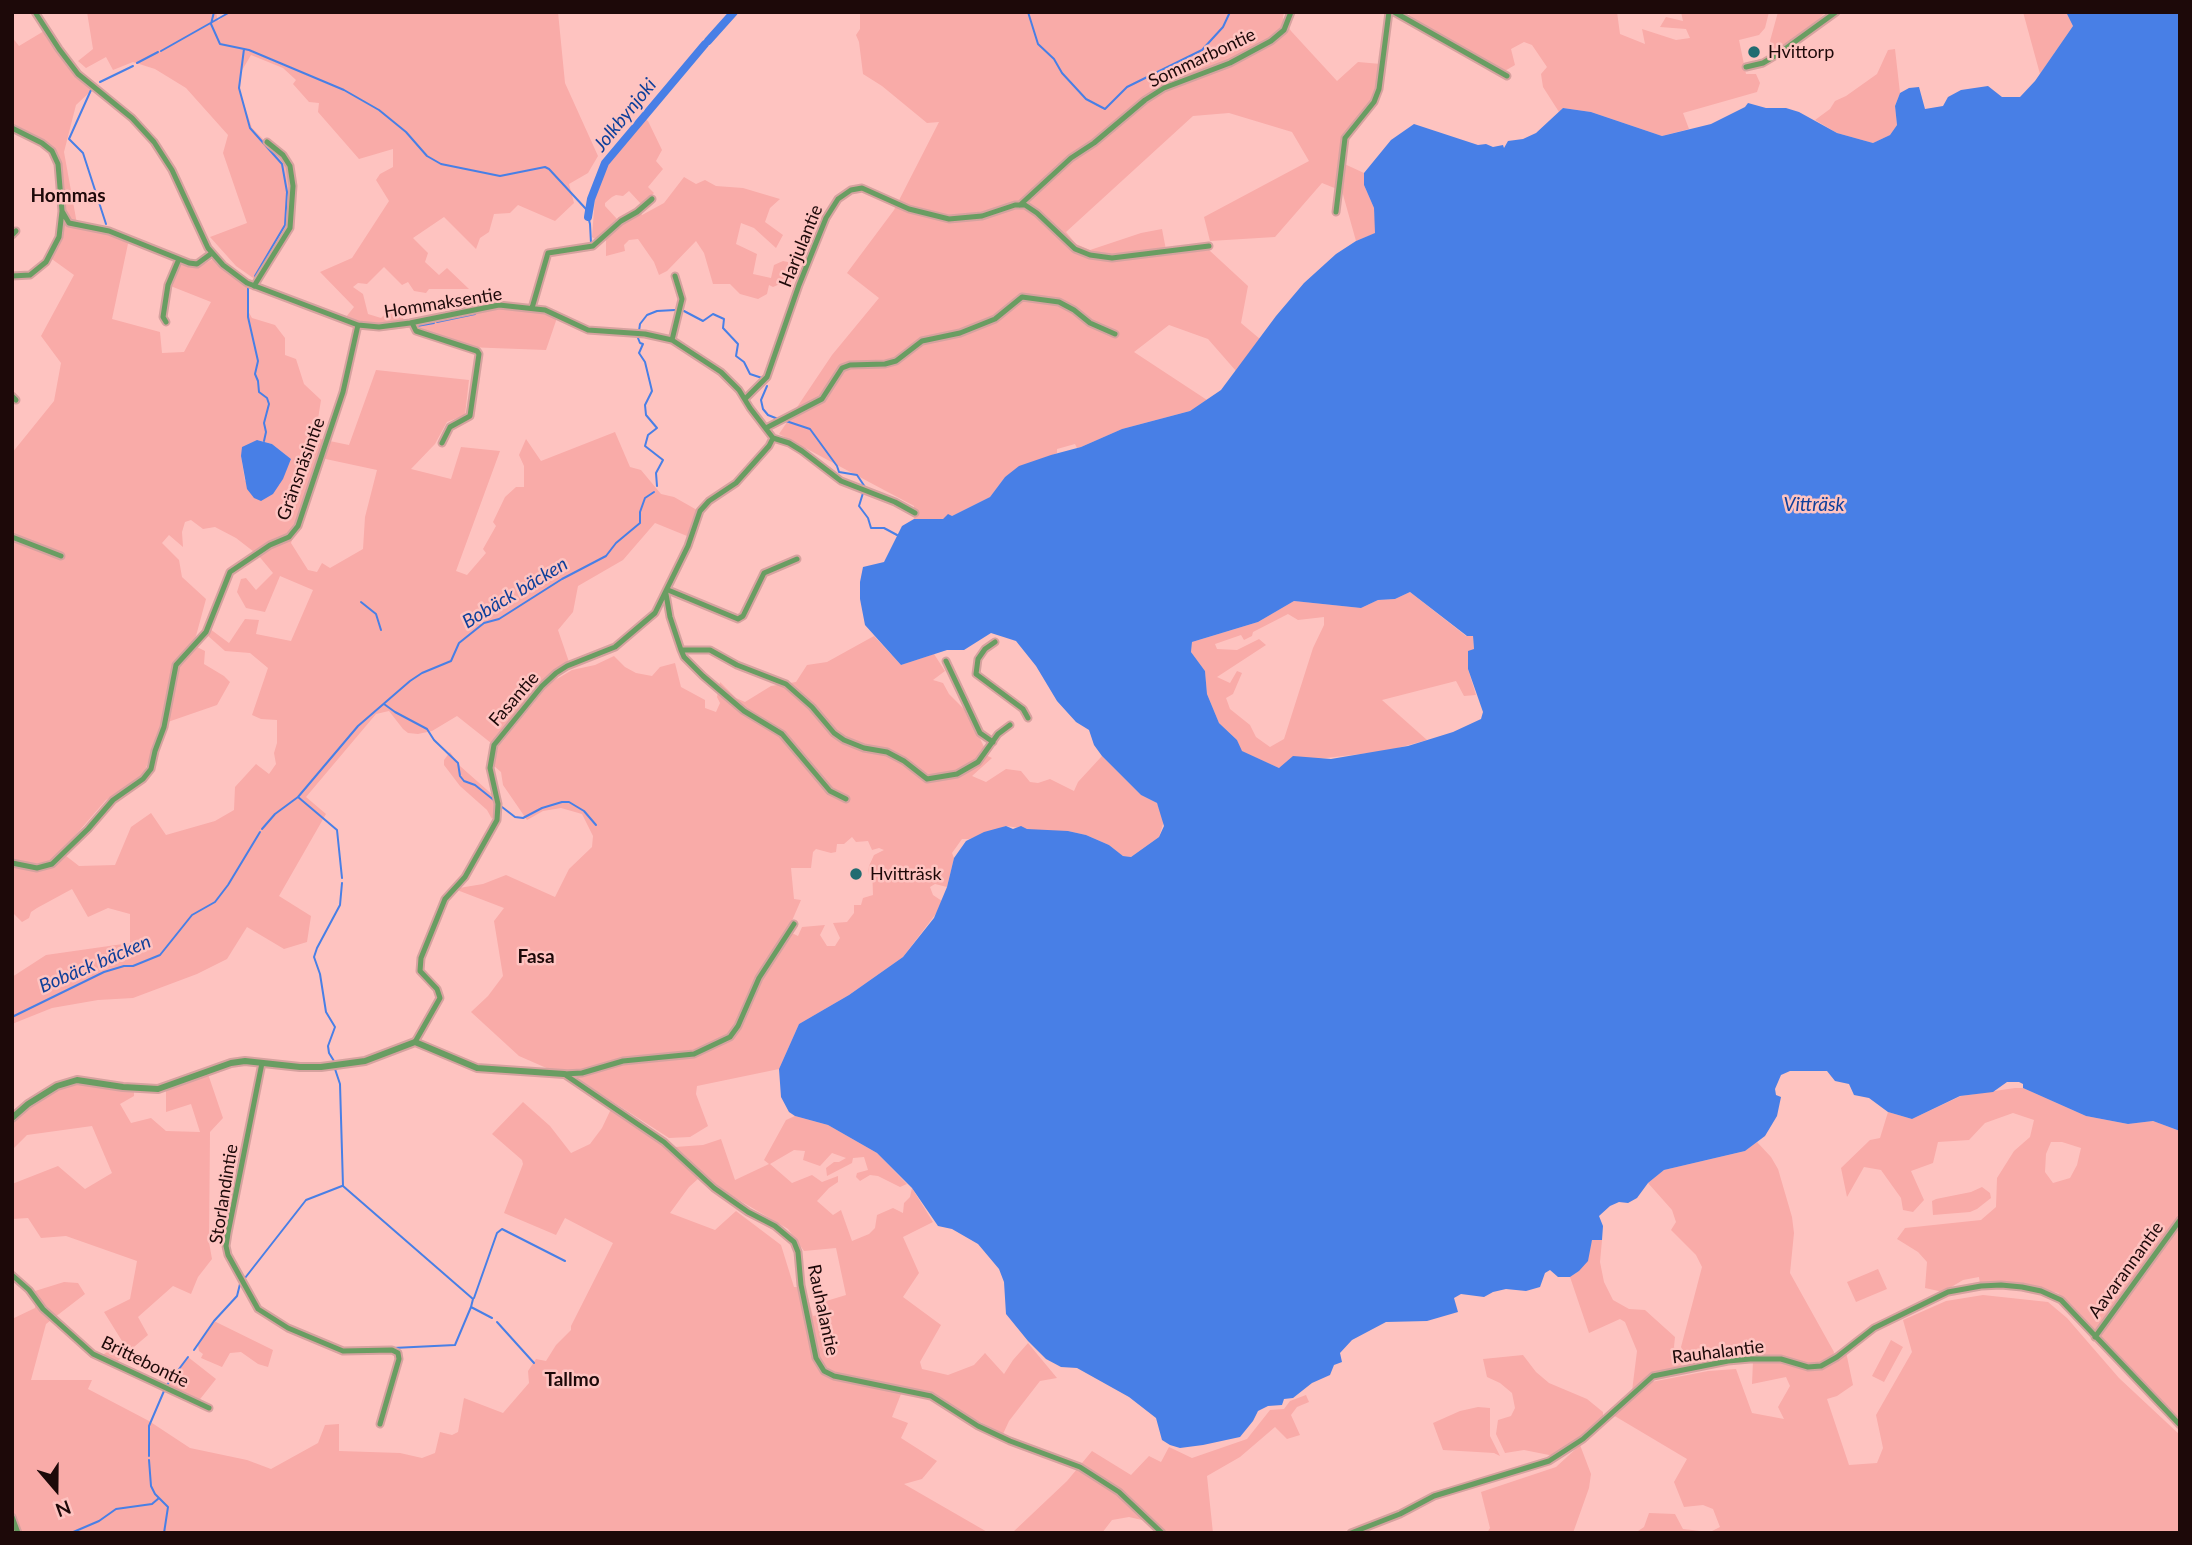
<!DOCTYPE html>
<html>
<head>
<meta charset="utf-8">
<style>
	body { margin:0 }
	#map { position:relative; width:2192px; height:1545px; overflow:hidden; background:#fec3c0; font-family:Lato,sans-serif }
	canvas { display:block }
	.frame { position:absolute; inset:0; border:14px solid #1d0909; pointer-events:none }
	.north { position:absolute; left:21px; top:1454px; width:70px; height:70px; -webkit-text-stroke:5px #fec3c0; paint-order:stroke; rotate:160deg; font-size:19px; font-weight:700; line-height:28px; text-align:center; color:#1d0909 }
	.north::after { content:''; display:block; margin:auto; width:24px; height:32px; background:#1d0909; clip-path:polygon(50% 0,100% 100%,50% 72%,0 100%) }
</style>
</head>
<body>
<div id="map">
<canvas width="2192" height="1545"></canvas>
<div class="frame"></div>
<div class="north">N</div>
</div>
<script>
const context = document.querySelector('canvas').getContext('2d');
context.lineJoin = 'round';
function fill(path, color) { context.fillStyle = color; context.fill(path, 'evenodd'); }
const poly = rows => new Path2D(rows.map(r => 'M' + r).join(''));
function strokePath(path, color, width, dash) { context.strokeStyle = color; context.lineWidth = width; context.lineCap = dash ? 'butt' : 'round'; context.setLineDash(dash || []); context.stroke(path); }
function write(font, color, halo, rows, align = 'center') {
  context.font = font + ' Lato,sans-serif'; context.lineWidth = 5; context.setLineDash([]); context.textBaseline = 'middle'; context.strokeStyle = halo; context.fillStyle = color; for (const [text, x, y, turn = 0] of rows) {
    context.save(); context.translate(x, y); context.rotate((+turn || 0) * Math.PI / 180); context.textAlign = isNaN(turn) ? turn : align; if (halo) context.strokeText(text, 0, 0); context.fillText(text, 0, 0); context.restore();
  }
}
fill(poly([
	[87,12,216,12,218,21,229,12,558,12,565,83,598,156,588,173,569,184,574,203,555,221,518,205,510,213,494,214,489,232,480,238,476,249,444,217,413,238,428,253,425,262,439,275,447,268,469,289,429,289,426,293,414,291,408,282,402,285,384,267,367,284,358,283,353,287,363,294,368,314,381,318,391,308,406,321,381,326,359,324,346,317,354,307,320,272,352,258,389,201,376,180,380,174,393,167,393,149,359,159,318,112,319,103,309,102,293,84,296,80,283,68,251,55,241,72,239,89,252,128,281,157,287,167,290,187,290,210,286,230,256,280,236,266,210,237,247,223,223,153,228,135,186,88,155,69,133,62,113,70,106,57,86,68,78,61,93,49],
	[860,12,1284,12,1283,18,1291,31,1337,81,1358,62,1381,64,1378,85,1372,101,1342,137,1338,161,1364,173,1364,185,1374,208,1376,233,1356,241,1342,191,1322,183,1275,237,1210,241,1204,217,1309,161,1292,132,1229,113,1193,116,1066,232,1076,244,1090,250,1141,233,1162,229,1167,255,1209,250,1248,286,1241,323,1260,339,1236,371,1208,339,1169,325,1134,352,1207,400,1190,411,1122,429,1081,447,1077,448,1075,444,1057,449,1057,453,1005,477,990,497,952,516,943,519,914,519,914,506,779,434,832,355,879,298,847,273,894,210,939,122,927,123,882,86,863,74,859,42,856,35,860,29],
	[1413,12,1617,12,1620,34,1645,44,1642,29,1676,40,1690,38,1686,29,1660,27,1666,17,1683,21,1681,12,1769,12,1765,28,1759,35,1739,40,1746,74,1756,74,1760,83,1757,92,1683,113,1689,129,1662,136,1591,112,1563,108,1559,112,1543,87,1541,74,1547,67,1532,45,1524,42,1511,49,1515,65,1503,72,1407,16],
	[1778,12,1826,12,1796,42,1775,52,1770,41],
	[2023,12,2066,12,2073,26,2040,74],
	[44,31,68,67,92,90,76,105,64,152,77,224,129,239,112,319,160,332,162,353,184,352,211,302,168,285,179,259,199,267,213,259,248,288,248,311,252,318,275,325,285,338,285,355,296,359,304,384,321,400,315,438,349,445,376,370,469,380,465,415,447,422,435,444,411,469,451,479,461,447,500,451,456,571,467,575,486,553,483,549,496,526,493,522,505,497,516,487,524,487,524,466,519,455,526,439,541,461,615,432,630,467,641,470,661,494,674,497,697,510,687,536,655,523,623,560,578,586,573,612,558,630,569,662,562,665,540,684,491,743,457,716,432,731,418,734,408,733,403,729,389,711,376,714,306,797,326,814,279,896,311,916,307,942,284,949,247,927,227,959,197,974,133,998,98,1000,52,1008,12,1024,12,977,46,955,130,943,130,914,108,908,88,917,72,889,37,908,31,912,29,918,22,922,12,912,12,453,54,401,61,363,41,336,74,275,49,257,59,237,62,211,58,164,52,151,12,128,12,37,19,46],
	[258,440,272,444,291,459,279,485,245,481,241,456],
	[321,458,377,470,365,517,363,549,330,568,322,563,317,572,308,570,291,543],
	[191,520,203,529,215,527,236,538,258,555,273,573,256,590,246,578,241,579,237,592,246,608,265,612,280,576,313,590,291,641,256,634,259,620,245,619,229,643,210,629,207,635,225,651,250,653,268,668,252,715,261,719,277,720,277,743,274,753,276,764,269,774,256,764,235,787,234,810,215,821,166,835,151,813,131,827,115,865,79,866,61,852,106,800,143,776,162,724,217,705,230,682,224,676,204,664,205,651,191,644,196,636,206,599,182,577,179,560,162,543,169,535,183,547,182,532,185,522],
	[1895,49,1900,93,1895,106,1897,125,1890,135,1873,143,1837,133,1815,120,1830,109,1835,101,1846,96,1877,74,1888,50],
	[644,118,648,121,662,150,656,161,663,169,648,187,654,193,642,205,629,191,623,196,616,195,612,197,605,203,605,206,617,219,595,239,592,237,596,183,599,173],
	[684,177,696,184,705,180,716,186,743,188,780,199,770,208,765,222,783,235,776,248,754,228,741,223,736,244,757,254,753,274,771,278,774,265,783,261,788,262,796,271,789,286,780,284,773,287,769,285,767,294,758,299,740,294,730,284,713,284,704,253,696,241,667,271,659,275,654,262,638,239,629,240,624,245,625,251,606,256,606,237,623,221,641,213,642,215,664,203],
	[490,306,532,308,558,315,546,350,466,347,438,340,414,327,379,331,358,329,358,325,379,327],
	[1410,592,1466,636,1473,636,1474,650,1468,652,1468,669,1476,695,1464,696,1456,681,1382,700,1427,740,1387,751,1317,759,1279,768,1241,751,1237,740,1219,723,1207,694,1205,671,1191,652,1192,642,1258,622,1294,601,1361,608,1378,600,1395,599],
	[1288,614,1298,620,1324,617,1324,625,1313,648,1284,739,1270,747,1256,737,1250,725,1230,709,1226,698,1233,694,1242,673,1237,671,1230,683,1217,677,1266,645,1259,639,1237,650,1217,649,1215,644,1241,635,1244,640,1252,636,1253,632],
	[874,636,901,665,934,654,945,671,933,680,943,683,949,694,968,713,984,747,982,753,992,758,972,776,986,782,1006,769,1021,771,1030,782,1038,783,1050,779,1074,791,1078,782,1102,756,1141,795,1157,803,1164,821,1159,837,1131,857,1123,856,1109,845,1086,835,1068,831,1041,831,1006,826,969,839,962,839,952,853,954,858,947,887,935,884,930,887,933,895,942,901,938,911,903,957,849,995,799,1024,779,1069,697,1086,696,1094,708,1126,690,1137,669,1138,579,1080,572,1071,551,1070,519,1056,471,1012,488,996,503,976,494,921,504,908,457,890,459,888,483,884,506,875,555,897,569,869,592,847,593,836,582,814,561,808,543,811,527,820,503,785,501,772,494,766,498,747,550,683,572,670,595,665,614,656,625,667,636,673,652,676,660,667,675,663,681,687,705,700,705,708,716,712,720,703,717,697,720,682,736,698,745,702,771,686,796,682,807,665,827,662],
	[852,837,856,842,868,841,872,850,879,848,884,850,874,855,869,866,868,875,870,866,872,865,873,895,863,898,861,905,854,905,854,913,847,922,833,923,840,938,835,946,827,946,820,935,825,925,802,927,798,936,792,933,791,923,801,900,794,899,791,868,811,868,813,852,816,849,831,853,836,852,837,844,844,844],
	[450,752,460,766,495,797,496,812,492,819,487,810,460,786,444,765,444,760],
	[208,1074,223,1118,210,1132,209,1242,212,1259,198,1277,191,1294,173,1286,138,1317,148,1335,114,1364,100,1357,122,1341,104,1312,130,1299,137,1261,66,1236,41,1238,28,1218,12,1219,12,1184,58,1166,85,1189,112,1173,92,1126,27,1135,12,1150,12,1123,22,1113,67,1085,83,1084,134,1091,134,1096,120,1104,131,1123,151,1118,166,1131,200,1132,191,1104,166,1112,166,1091],
	[2015,1088,2023,1088,2086,1116,2128,1124,2153,1121,2180,1131,2180,1216,2094,1333,2058,1293,2034,1287,2003,1282,1980,1284,1979,1277,1963,1280,1943,1292,1925,1288,1927,1262,1918,1252,1897,1239,1905,1228,1981,1220,1996,1207,1997,1178,2014,1151,2030,1137,2034,1120,2013,1113,1985,1123,1969,1140,1938,1142,1933,1163,1911,1171,1924,1200,1913,1212,1903,1210,1901,1198,1881,1170,1864,1167,1847,1197,1841,1168,1870,1140,1880,1138,1888,1112,1912,1119,1961,1096],
	[2051,1142,2062,1142,2081,1148,2077,1165,2070,1178,2053,1183,2045,1172,2046,1154],
	[523,1102,550,1126,571,1153,590,1144,602,1128,611,1109,668,1148,699,1178,689,1187,670,1213,715,1230,736,1211,781,1245,794,1287,805,1287,813,1316,823,1314,823,1302,846,1295,836,1248,804,1251,788,1229,715,1186,675,1147,703,1145,721,1139,735,1180,769,1164,764,1160,786,1120,795,1116,828,1125,877,1153,907,1184,900,1187,878,1176,870,1175,860,1181,856,1177,857,1173,868,1170,864,1157,853,1158,852,1163,827,1176,826,1168,834,1162,839,1162,846,1158,832,1153,820,1166,803,1160,805,1151,794,1150,770,1164,792,1183,812,1175,822,1182,838,1176,838,1182,829,1188,817,1201,833,1215,841,1210,852,1241,869,1234,875,1228,877,1215,893,1208,903,1213,904,1203,910,1197,912,1188,933,1222,903,1237,919,1273,903,1297,941,1325,920,1362,922,1369,948,1375,974,1365,985,1353,1004,1374,1013,1360,1028,1343,1057,1378,1040,1381,1009,1421,1003,1434,931,1396,903,1389,892,1417,908,1423,901,1438,937,1461,922,1479,904,1484,989,1533,12,1533,12,1319,35,1308,35,1291,64,1282,78,1283,85,1294,46,1324,31,1380,92,1380,88,1389,149,1421,190,1448,247,1460,271,1469,318,1443,325,1425,339,1424,339,1451,400,1453,422,1458,435,1453,440,1432,452,1435,458,1432,464,1398,503,1413,529,1383,528,1371,536,1359,546,1361,556,1345,571,1330,571,1326,613,1243,565,1218,556,1235,504,1213,523,1164,522,1160,492,1134],
	[1757,1142,1771,1157,1778,1169,1792,1217,1794,1233,1790,1273,1834,1352,1833,1357,1820,1364,1808,1365,1783,1357,1734,1358,1688,1366,1681,1347,1702,1267,1696,1255,1671,1230,1676,1222,1672,1210,1648,1183,1664,1170,1745,1151],
	[1982,1187,1990,1193,1991,1198,1977,1209,1970,1212,1933,1215,1932,1201,1936,1199,1971,1192],
	[2180,1224,2180,1420,2098,1337],
	[1592,1240,1602,1240,1600,1262,1604,1282,1613,1300,1629,1309,1645,1310,1675,1337,1674,1347,1682,1366,1657,1373,1646,1378,1632,1391,1637,1351,1625,1322,1620,1319,1589,1333,1570,1277,1579,1271],
	[1878,1269,1887,1289,1856,1302,1847,1282],
	[1983,1295,2048,1302,2067,1318,2119,1378,2180,1435,2180,1533,1635,1533,1644,1527,1649,1513,1675,1514,1683,1529,1710,1532,1720,1527,1713,1509,1703,1505,1684,1507,1674,1482,1687,1459,1613,1415,1651,1382,1708,1371,1736,1369,1752,1413,1784,1419,1778,1407,1790,1386,1786,1377,1752,1384,1753,1361,1782,1363,1810,1371,1825,1367,1839,1360,1846,1352,1853,1385,1837,1396,1827,1399,1849,1465,1877,1463,1883,1448,1876,1415,1912,1352,1903,1320,1946,1301],
	[214,1321,273,1350,268,1367,258,1364,241,1352,230,1353,222,1367,201,1358,203,1354,199,1351,198,1345],
	[1891,1340,1903,1347,1884,1382,1872,1376],
	[1523,1355,1536,1372,1549,1383,1587,1399,1603,1412,1603,1417,1582,1438,1554,1456,1524,1450,1505,1453,1496,1434,1498,1420,1511,1416,1515,1408,1512,1393,1500,1383,1487,1377,1483,1359],
	[188,1357,216,1379,197,1403,166,1385],
	[1306,1395,1309,1402,1297,1407,1291,1415,1300,1435,1287,1439,1275,1427,1240,1457,1207,1476,1213,1533,1162,1533,1146,1517,1142,1520,1129,1517,1112,1520,1102,1533,1012,1533,1067,1481,1092,1451,1131,1475,1149,1456,1161,1462,1169,1447,1192,1458,1247,1439,1270,1410,1284,1409,1290,1401],
	[1478,1407,1490,1408,1490,1436,1500,1456,1494,1453,1443,1450,1433,1423,1460,1411],
	[1580,1445,1591,1474,1589,1488,1573,1533,1487,1533,1490,1528,1481,1492,1556,1467]
]), '#f9aba8');
fill(poly([
	[2066,12,2180,12,2180,1131,2153,1121,2128,1124,2086,1116,2023,1088,2023,1084,2019,1082,2007,1082,1993,1092,1960,1096,1912,1119,1888,1112,1869,1098,1854,1095,1849,1084,1835,1081,1827,1071,1790,1071,1781,1075,1775,1089,1776,1095,1781,1097,1777,1116,1765,1136,1745,1151,1664,1170,1648,1183,1637,1198,1628,1203,1619,1202,1610,1206,1599,1216,1603,1226,1602,1240,1592,1240,1588,1261,1579,1271,1570,1277,1558,1277,1550,1270,1545,1273,1540,1287,1526,1291,1506,1289,1493,1292,1484,1297,1461,1294,1454,1298,1458,1312,1427,1321,1386,1322,1352,1340,1340,1353,1342,1362,1334,1365,1330,1375,1312,1383,1293,1398,1284,1399,1282,1405,1268,1406,1258,1411,1253,1421,1240,1437,1203,1445,1180,1448,1170,1445,1162,1440,1156,1418,1129,1397,1077,1368,1061,1367,1046,1359,1028,1341,1006,1314,1004,1282,999,1269,978,1244,952,1229,938,1226,912,1188,877,1153,828,1125,795,1116,789,1112,781,1097,779,1069,799,1024,849,995,903,957,934,918,947,887,954,858,966,841,984,832,1006,826,1013,829,1021,826,1027,829,1068,831,1086,835,1109,845,1123,856,1131,857,1159,837,1164,826,1157,803,1141,795,1102,756,1094,745,1089,730,1076,722,1057,701,1036,666,1016,641,991,633,964,650,947,650,901,665,865,625,860,599,860,582,863,567,884,562,902,526,914,519,943,519,948,514,952,516,990,497,1005,477,1019,466,1051,455,1081,447,1122,429,1190,411,1221,390,1276,316,1304,283,1336,254,1356,241,1375,233,1374,208,1364,185,1364,173,1391,140,1414,124,1478,145,1486,144,1493,147,1503,145,1504,148,1508,141,1523,139,1536,133,1563,108,1591,112,1662,136,1711,124,1745,107,1748,103,1766,108,1786,108,1799,112,1837,133,1873,143,1890,135,1897,125,1895,106,1900,93,1909,88,1919,87,1925,109,1943,106,1948,97,1961,90,1988,86,2002,97,2020,97,2035,81,2073,26],
	[1410,592,1467,636,1473,636,1474,649,1468,651,1468,669,1483,712,1481,719,1453,732,1408,746,1331,759,1293,756,1279,768,1242,751,1237,740,1219,723,1207,694,1205,671,1191,652,1192,642,1258,622,1294,601,1361,608,1378,600,1395,599],
	[257,440,272,444,291,459,283,479,273,494,261,501,254,498,247,489,241,456,242,447]
]), '#487fe6');
strokePath(poly([
	[214,12,211,24,220,44,249,50,344,90,379,110,406,132,427,156,441,164,500,176,545,167,549,169,586,209,590,224,591,243],
	[1028,12,1038,44,1054,59,1062,73,1086,99,1105,109,1127,87,1202,50,1223,27,1230,12],
	[244,49,239,88,250,128,282,164,287,192,285,225,255,276],
	[161,51,230,12],
	[137,63,158,52],
	[100,82,133,66],
	[91,90,69,139,83,153,106,224],
	[248,288,248,317,258,361,255,374,258,381,259,392,267,398,269,404,264,423,266,432,264,441],
	[684,311,703,321,713,314,724,319,723,328,738,344,736,356,744,362,750,374,762,378],
	[437,322,475,314],
	[417,326,434,323],
	[639,331,640,324,647,315,657,311,675,310],
	[638,338,640,343,643,344,639,353,645,362,652,391,645,405,646,415,657,428,648,435,645,446,663,460,656,473,657,486],
	[767,386,761,400,763,409,768,415,778,419],
	[786,421,810,429,837,466,839,472,857,475,865,487],
	[863,493,859,506,868,518,871,528,884,528,897,535],
	[361,602,376,614,381,630],
	[384,704,395,712,427,729,434,740,458,763,460,776,464,781,475,785,495,801],
	[298,797,337,830,342,878],
	[502,807,515,817,523,818,542,808,562,802,569,802,584,811,596,825],
	[262,829,275,814,298,797,358,726,410,681,422,673,451,661,459,643,484,623,499,619,562,579,606,556,616,543,640,523,640,512,645,498,654,492],
	[12,1017,104,972,124,966,133,966,160,955,192,915,215,902,228,885,260,832],
	[334,1061,329,1053,328,1046,335,1027,326,1012,320,974,314,957,317,948,340,905,342,883],
	[335,1069,340,1084,343,1186,473,1299,471,1307,492,1318],
	[245,1278,306,1200,342,1186],
	[474,1298,497,1233,502,1229,565,1261],
	[497,1322,534,1363],
	[393,1348,455,1345,471,1307],
	[194,1350,214,1321,237,1296,240,1284],
	[167,1385,188,1357],
	[149,1456,149,1426,164,1391],
	[149,1460,151,1486,155,1494,168,1507,164,1533],
	[71,1533,99,1521,116,1509,152,1504,159,1498]
]), '#487fe6', 2);
strokePath(poly([
	[708,41,734,12],
	[588,217,591,199,605,163,705,44]
]), '#487fe6', 8);
const minor = poly([
	[35,12,59,49,78,74,132,118,154,142,172,170,208,248,223,265,247,283,358,325,379,327,410,323,499,305,545,310,588,330,645,334,672,340,721,372,739,390,750,408,773,438],
	[1394,12,1507,76],
	[1746,67,1763,63,1778,54,1836,12],
	[12,128,42,143,52,151,58,164,62,211,69,223,109,231,189,263,197,264,212,253],
	[1020,205,1071,158,1094,143,1145,100,1164,88,1230,63,1271,41,1284,30,1291,12],
	[1336,212,1345,138,1374,102,1379,89,1389,12],
	[12,235,16,231],
	[12,276,30,275,46,262,59,237,62,211],
	[254,286,290,228,293,186,290,166,283,155,267,142],
	[532,308,548,253,593,246,621,221,637,212,652,199],
	[166,322,163,317,168,285,179,259],
	[412,323,416,331,477,351,479,354,470,416,450,427,442,443],
	[672,340,682,299,675,276],
	[12,396,16,400],
	[745,399,767,377,799,285,826,218,838,199,851,190,862,188,909,209,949,219,982,216,1015,205,1025,205,1037,213,1075,249,1090,255,1112,258,1209,246],
	[766,428,822,399,842,368,850,365,885,364,896,361,922,341,960,333,995,319,1022,297,1059,302,1074,310,1090,323,1115,334],
	[773,438,789,443,802,451,841,481,895,502,915,513],
	[12,537,61,556],
	[668,590,738,619,743,616,764,573,797,559],
	[666,594,670,617,681,650,710,650,737,665,786,684,812,707,834,733,844,740,864,748,887,752,904,761,927,779,957,774,978,762,998,734,1010,725],
	[995,642,985,649,978,659,976,674,1023,709,1028,718],
	[681,650,684,657,703,676,744,711,782,734,830,791,846,799],
	[946,661,980,733,993,742],
	[12,863,37,868,52,864,88,829,113,800,143,779,151,769,155,751,164,727,176,665,206,632,230,572,270,545,289,537,298,526,343,392,358,325],
	[415,1042,440,998,437,989,420,971,421,958,445,899,465,877,497,820,498,804,490,768,494,745,542,686,556,673,567,666,615,647,655,613,688,546,700,511,709,501,736,483,769,446,773,438],
	[262,1063,228,1233,226,1246,228,1255,258,1309,288,1328,343,1351,392,1350,398,1353,399,1359,380,1424],
	[564,1074,664,1142,714,1188,748,1212,775,1226,794,1242,798,1252,801,1285,816,1358,824,1371,834,1376,931,1396,978,1426,1010,1441,1080,1467,1119,1492,1162,1533],
	[564,1074,582,1073,623,1061,694,1054,730,1037,738,1026,759,978,794,924],
	[12,1275,29,1290,43,1309,93,1354,209,1408],
	[2095,1337,2180,1220],
	[12,1517,18,1533],
	[1351,1533,1400,1514,1434,1496,1549,1461,1583,1439,1653,1376,1728,1361,1750,1359,1781,1359,1808,1367,1821,1366,1837,1357,1874,1328,1948,1292,1981,1286,2001,1285,2022,1287,2041,1291,2061,1300,2180,1425]
]);
const tertiary = poly([
	[12,1118,28,1104,57,1086,77,1080,123,1087,158,1089,231,1063,245,1061,300,1067,321,1067,365,1061,415,1042,477,1068,564,1074]
]);
strokePath(minor, '#d6a29f', 9);
strokePath(tertiary, '#d6a29f', 10);
strokePath(minor, '#699d62', 5);
strokePath(tertiary, '#699d62', 6);
for (const [x, y, r, color] of [
	[1754,52,7,"#216c71"],
	[856,874,7,"#216c71"]
]) { const dot = new Path2D(); dot.arc(x, y, r, 0, 2 * Math.PI); context.fillStyle = color; context.fill(dot); strokePath(dot, '#fec3c0', 2.5); }
write('18px', '#1d0909', '#fec3c0', [
	["Hvittorp",1768,52],
	["Hvitträsk",870,874]
], 'left');
write('18px', '#1d0909', '#fec3c0', [
	["Sommarbontie",1202,58,-25],
	["Harjulantie",801,246,-68],
	["Hommaksentie",443,303,-9],
	["Gränsnäsintie",301,469,-70],
	["Fasantie",514,699,-49],
	["Storlandintie",224,1194,-81],
	["Aavarannantie",2126,1270,-54],
	["Rauhalantie",823,1310,78],
	["Rauhalantie",1718,1352,-7],
	["Brittebontie",145,1362,26]
]);
write('italic 19px', '#0e3f9a', '#fec3c0', [
	["Jolkbynjoki",625,115,-51],
	["Vitträsk",1814,505],
	["Bobäck bäcken",515,593,-31],
	["Bobäck bäcken",95,964,-23]
]);
write('bold 19px', '#1d0909', '#fec3c0', [
	["Hommas",68,196],
	["Fasa",536,957],
	["Tallmo",572,1380]
]);
</script>
</body>
</html>
